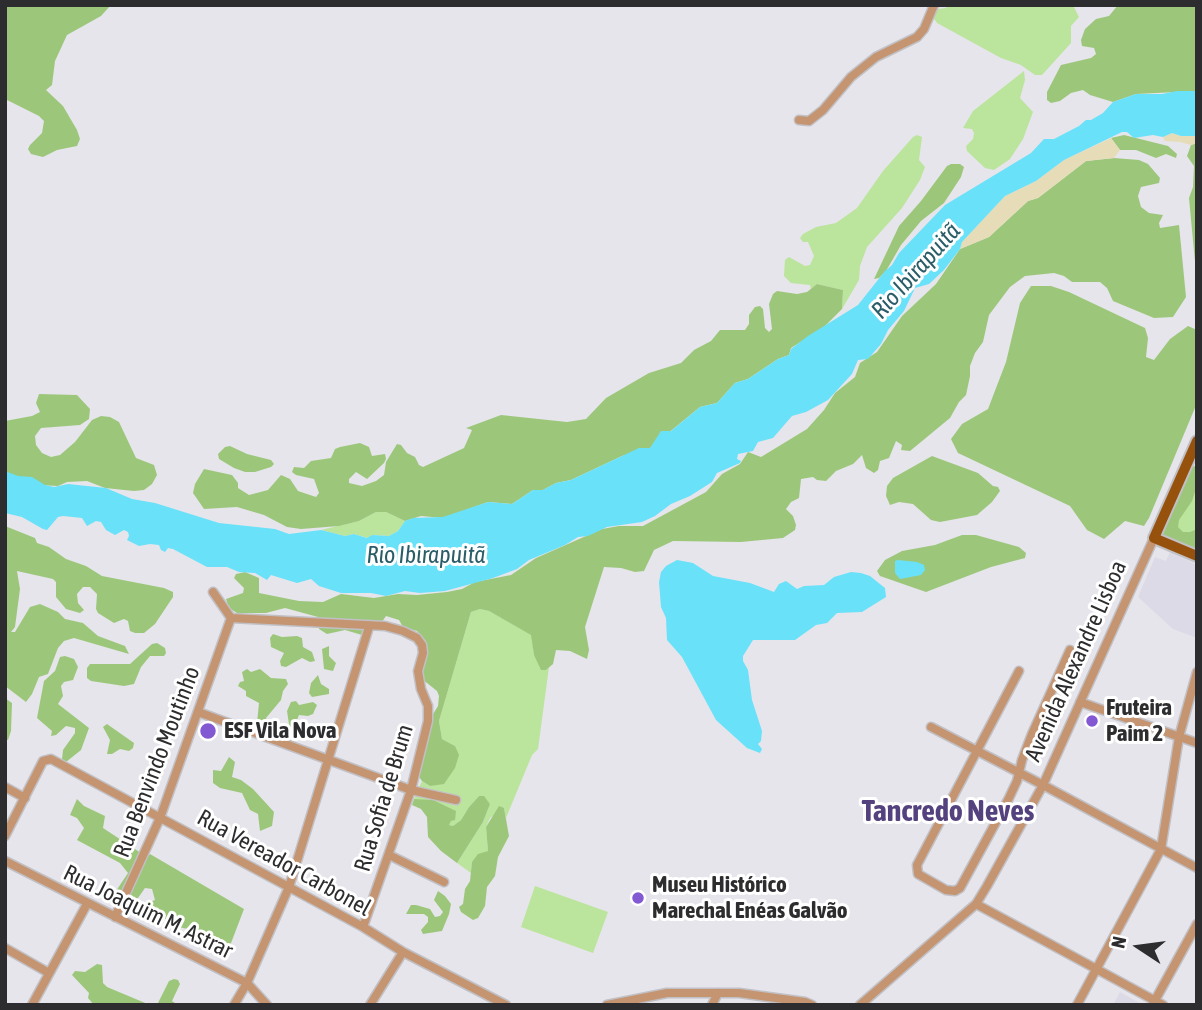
<!DOCTYPE html>
<html>
<head>
<meta charset="utf-8">
<style>
	body { margin:0 }
	#map { position:relative; width:1202px; height:1010px; overflow:hidden; background:#e6e5eb; font-family:"Asap Condensed",sans-serif }
	canvas { display:block }
	.frame { position:absolute; inset:0; border:7px solid #2d2d2f; pointer-events:none }
	.north { position:absolute; left:1104px; top:912px; width:70px; height:70px; -webkit-text-stroke:5px #fff; paint-order:stroke; rotate:283deg; font-size:19px; font-weight:700; line-height:28px; text-align:center; color:#2d2d2f }
	.north::after { content:''; display:block; margin:auto; width:24px; height:32px; background:#2d2d2f; clip-path:polygon(50% 0,100% 100%,50% 72%,0 100%) }
</style>
</head>
<body>
<div id="map">
<canvas width="1202" height="1010"></canvas>
<div class="frame"></div>
<div class="north">N</div>
</div>
<script>
const context = document.querySelector('canvas').getContext('2d');
context.lineJoin = 'round';
function fill(path, color) { context.fillStyle = color; context.fill(path, 'evenodd'); }
const poly = rows => new Path2D(rows.map(r => 'M' + r).join(''));
function strokePath(path, color, width, dash) { context.strokeStyle = color; context.lineWidth = width; context.lineCap = dash ? 'butt' : 'round'; context.setLineDash(dash || []); context.stroke(path); }
function write(font, color, halo, rows, align = 'center') {
  context.font = font + ' "Asap Condensed",sans-serif'; context.lineWidth = 6; context.setLineDash([]); context.textBaseline = 'middle'; context.strokeStyle = halo; context.fillStyle = color; for (const [text, x, y, turn = 0] of rows) {
    context.save(); context.translate(x, y); context.rotate((+turn || 0) * Math.PI / 180); context.textAlign = isNaN(turn) ? turn : align; if (halo) context.strokeText(text, 0, 0); context.fillText(text, 0, 0); context.restore();
  }
}
fill(poly([
	[1170,552,1197,565,1197,638,1173,629,1138,597,1155,557,1166,561],
	[1120,992,1143,1005,1113,1005]
]), '#dddae7');
fill(poly([
	[947,5,1073,5,1079,17,1071,26,1071,43,1042,75,1035,75,1021,65,1001,58,937,23,933,17,938,9,946,8],
	[1024,71,1025,80,1020,98,1033,112,1023,139,1010,159,994,170,985,168,967,151,966,146,973,139,974,133,972,129,963,128,973,111],
	[917,135,922,137,919,160,925,167,920,180,902,208,867,247,860,266,859,280,842,309,843,290,817,284,811,289,810,285,791,283,784,276,785,260,789,257,805,266,810,265,814,256,808,242,803,242,800,238,803,234,816,227,836,223,857,208,883,171,913,137],
	[1197,473,1197,543,1171,533],
	[376,512,386,512,405,521,398,531,389,536,372,535,368,538,354,534,345,536,321,530,359,521],
	[480,609,489,611,532,635,534,655,546,670,549,667,538,749,532,755,506,818,504,808,490,818,486,827,488,851,472,862,471,873,457,863,483,822,490,804,484,797,479,796,469,807,461,820,453,826,448,825,451,821,414,799,422,781,430,786,455,746,442,739,439,721,471,612],
	[535,886,608,912,593,953,521,927]
]), '#bbe49c');
fill(poly([
	[5,5,111,5,101,16,67,35,55,61,52,85,46,90,63,106,77,130,80,139,77,146,57,150,43,157,31,154,28,149,30,145,42,133,44,121,39,116,5,99],
	[1118,5,1197,5,1197,91,1136,94,1113,102,1090,95,1083,90,1071,93,1060,101,1051,103,1047,100,1047,92,1061,65,1091,58,1096,54,1094,48,1082,46,1081,40,1085,29,1096,19,1109,16],
	[1124,135,1168,146,1177,154,1176,158,1166,154,1156,158,1136,150,1120,150,1111,138],
	[1197,143,1197,283,1189,198,1193,187,1194,166,1187,156,1191,145],
	[1114,158,1139,160,1148,164,1160,178,1159,183,1141,187,1138,196,1141,207,1149,213,1163,215,1159,223,1160,228,1179,225,1186,297,1173,317,1154,318,1113,301,1107,288,1100,282,1072,282,1064,276,1054,273,1025,276,1010,287,989,315,983,342,975,353,970,366,970,376,966,395,959,402,950,418,910,451,901,450,902,445,896,441,889,458,880,461,878,470,874,473,866,468,862,455,853,464,836,471,826,481,817,480,813,477,801,479,799,498,791,502,786,509,793,516,796,525,795,530,783,538,741,542,673,541,654,550,644,571,635,572,621,568,604,567,585,627,589,650,587,659,570,651,556,650,553,664,546,670,541,670,534,655,531,635,489,611,480,609,471,612,439,721,442,739,455,746,459,755,455,768,444,784,430,786,422,781,419,777,429,738,430,719,438,706,439,696,437,691,422,679,422,669,427,650,425,640,417,631,403,627,399,620,386,616,377,629,368,628,362,635,345,630,327,634,319,629,318,617,285,608,266,613,237,613,229,608,226,599,243,593,244,588,234,578,236,574,245,572,259,578,259,593,299,601,323,602,341,594,374,598,398,594,417,595,447,592,462,589,475,582,511,575,536,558,602,529,619,526,643,526,706,492,722,474,740,464,748,452,761,457,807,429,824,410,835,393,855,377,860,363,877,352,902,316,936,284,960,249,989,237,1028,201,1038,198,1086,161],
	[951,164,960,164,964,167,961,177,944,203,921,221,901,245,886,271,879,278,874,279,899,226,921,201,947,166],
	[817,284,843,290,842,309,823,328,791,348,789,355,778,359,748,379,735,383,717,403,700,407,650,448,622,456,571,480,556,483,543,490,533,490,512,504,488,502,443,518,421,516,405,521,386,512,376,512,359,521,339,526,301,529,287,527,264,515,237,507,204,509,193,493,195,484,204,469,232,475,238,483,238,488,249,495,268,490,281,475,290,479,298,491,316,497,319,493,314,479,296,475,292,472,294,467,304,468,311,461,331,458,335,449,340,447,360,443,369,447,372,456,385,454,386,459,384,463,367,479,356,472,349,479,349,483,362,486,376,481,384,475,386,462,397,444,401,445,407,453,415,457,419,465,423,467,464,448,472,430,466,428,501,415,567,422,586,419,606,398,649,373,681,363,694,350,711,341,720,330,745,330,749,324,749,315,755,307,760,306,763,309,765,328,769,332,772,329,769,304,773,294,777,291,797,294,807,292],
	[1031,286,1051,286,1069,292,1145,328,1148,338,1146,357,1154,360,1170,339,1188,326,1197,330,1197,403,1149,518,1144,526,1125,521,1104,539,1087,530,1070,506,958,453,951,439,962,424,988,409,1006,362,1020,303],
	[39,394,77,395,90,409,89,419,80,425,41,428,35,436,36,445,42,453,51,457,60,455,75,442,92,420,101,416,110,417,119,422,136,458,154,465,157,475,152,484,144,490,134,491,105,488,87,481,67,482,58,486,38,485,5,473,5,421,32,416,40,412,36,403],
	[230,446,247,454,271,460,274,464,271,467,255,472,245,472,234,468,219,459,218,454,225,447],
	[932,456,978,473,993,486,998,487,1000,491,992,502,977,515,940,522,931,520,913,504,899,502,890,505,886,496,887,486,893,478],
	[1194,466,1197,467,1197,486,1192,501,1179,520,1178,527,1183,532,1190,532,1197,529,1197,551,1161,534,1190,469],
	[5,526,35,538,37,543,49,547,66,559,86,566,102,576,164,588,173,592,173,597,155,624,144,633,135,633,130,631,128,621,124,619,114,623,98,613,96,609,97,594,90,587,83,587,77,594,78,603,84,610,80,613,66,609,56,597,56,582,53,579,17,571,20,589,15,627,11,632,15,632,30,607,40,604,58,612,65,619,83,623,98,636,125,646,129,654,74,638,64,641,58,648,48,674,39,677,32,694,26,702,5,686],
	[962,535,976,535,1019,547,1026,553,1025,558,991,567,926,592,880,576,877,571,885,560,902,551,935,545],
	[273,634,282,637,297,636,302,638,303,647,312,652,315,661,310,662,302,658,286,667,281,666,280,661,284,653,271,647,270,638],
	[157,643,165,648,166,653,164,656,150,656,141,667,134,684,124,686,91,681,87,678,87,668,90,664,130,664,152,644],
	[329,646,329,656,336,663,333,671,324,669,322,649],
	[65,656,74,659,78,667,73,680,64,682,61,686,63,696,58,704,89,728,81,750,66,762,62,759,63,750,75,733,75,728,66,726,56,735,51,736,52,731,37,718,44,681,55,671,60,657],
	[247,669,251,672,260,669,271,678,286,679,288,684,283,691,281,700,266,718,268,723,273,722,280,727,278,732,269,736,261,732,257,723,259,703,246,696,246,691,238,686,240,682,244,681,242,672],
	[318,675,321,684,329,689,329,694,312,697,309,693,311,683],
	[5,698,12,703,11,731,8,740,5,739],
	[296,701,299,705,313,702,317,705,313,714,308,716,299,715,294,728,290,731,287,711,291,702],
	[107,724,134,743,133,748,129,751,120,749,112,754,107,754,110,740,103,727],
	[229,757,235,762,232,777,241,780,253,789,274,812,272,826,260,831,258,814,250,810,242,793,220,788,213,783,213,770,221,771],
	[479,796,484,796,490,804,483,822,457,863,441,851,428,837,427,817,421,809,412,805,414,799,433,800,456,811,455,820,451,821,449,825,453,826,461,820,469,807],
	[77,799,84,806,105,816,103,828,147,857,150,854,244,909,228,951,203,932,168,925,163,915,157,911,144,910,147,903,155,900,152,889,145,888,138,898,117,903,116,891,128,873,120,863,77,840,84,828,77,818,70,815],
	[499,806,504,808,509,836,498,857,495,876,487,887,485,906,478,918,473,920,461,912,459,907,463,904,465,889,470,881,472,862,478,854,488,851,486,827],
	[438,891,445,896,451,904,449,914,442,931,423,934,421,930,428,922,428,917,424,914,406,914,411,905,416,905,430,909,435,917,440,916,443,912,434,900],
	[97,964,102,965,103,983,107,987,150,1005,94,1005,88,998,89,993,72,975,75,971,85,972],
	[174,979,178,980,180,984,172,1001,178,1005,157,1005,169,981]
]), '#9cc77b');
fill(poly([
	[1172,133,1181,136,1197,136,1197,143,1191,145,1180,142,1165,141,1163,137],
	[1111,138,1120,150,1114,158,1086,161,1038,198,1028,201,989,237,960,249,962,242,1005,196,1036,181,1064,160]
]), '#e6ddb8');
fill(poly([
	[1177,91,1197,91,1197,136,1181,136,1172,133,1163,137,1153,135,1134,138,1127,132,1122,132,1064,160,1036,181,1005,196,962,242,960,249,944,270,929,284,915,288,904,311,888,330,881,344,868,359,858,360,852,374,828,400,806,412,792,416,773,438,758,442,753,451,738,454,737,459,741,461,740,463,717,473,712,482,690,496,671,504,655,516,642,522,607,527,588,536,578,537,565,545,529,560,517,569,493,578,445,591,420,593,405,591,386,596,371,593,341,593,319,586,311,579,297,583,271,575,267,580,255,573,239,572,227,567,207,567,173,549,168,548,165,552,161,550,159,545,150,544,139,546,127,540,129,536,128,532,124,530,115,535,106,530,101,522,96,521,87,526,82,518,63,516,58,517,47,530,43,529,22,517,5,513,5,471,18,476,32,477,45,485,54,487,68,484,106,488,132,499,155,503,219,523,275,529,289,534,321,530,345,536,354,534,367,538,372,535,389,536,398,531,405,521,413,518,443,517,488,502,512,504,533,490,543,490,556,483,571,480,639,448,650,448,661,431,671,431,700,407,717,403,735,383,748,379,778,359,789,355,791,349,808,336,858,305,885,271,892,265,899,253,945,205,1031,153,1044,139,1054,139,1079,126,1086,120,1091,120,1103,113,1113,102,1136,94,1162,94],
	[677,560,693,563,713,576,750,583,774,592,779,584,786,581,797,589,804,586,824,585,834,577,851,572,861,573,870,576,885,588,886,597,862,612,837,613,827,623,816,625,795,640,753,640,743,656,743,661,748,670,752,700,762,731,761,741,758,744,762,749,760,753,747,748,716,720,682,657,667,640,666,618,661,607,659,582,661,572,666,566],
	[898,560,917,562,924,565,925,570,921,575,900,579,895,573,895,561]
]), '#69e1f9');
const minor = poly([
	[799,120,809,121,823,110,851,77,876,57,917,37,924,29,934,5],
	[213,592,231,618,385,626,403,631,417,638,422,645,423,653,418,671,421,689,428,706,428,721,411,790,363,927],
	[1019,671,917,865,918,874,946,890,955,891,960,888,1008,800,1017,781,1022,760,1032,734,1070,650],
	[1080,702,1197,743],
	[198,712,411,790,456,800],
	[931,727,1043,785,1197,868],
	[5,787,25,798],
	[5,836,43,761,51,759,363,927,403,952,506,1005],
	[389,855,444,882],
	[5,861,247,983,267,1005],
	[976,904,1163,1005],
	[115,917,160,818,231,618],
	[5,948,49,973],
	[1153,1004,1197,924],
	[32,1005,87,904],
	[234,1005,247,983,289,887,369,627],
	[370,1005,403,952],
	[607,1005,667,993,739,993,805,1002,812,1005],
	[712,1005,718,993],
	[860,1005,976,904,987,886,1043,785,1154,538],
	[1077,1005,1161,849,1179,737,1197,672]
]);
const major = poly([
	[1197,441,1154,538,1197,556]
]);
strokePath(minor, '#c1c0c5', 11);
strokePath(major, '#c1c0c5', 14);
strokePath(minor, '#c59470', 8);
strokePath(major, '#96510d', 10);
for (const [x, y, r, color] of [
	[1092,721,7,"#8259d3"],
	[208,731,9,"#8259d3"],
	[638,898,7,"#8259d3"]
]) { const dot = new Path2D(); dot.arc(x, y, r, 0, 2 * Math.PI); context.fillStyle = color; context.fill(dot); strokePath(dot, '#fff', 2.5); }
write('23px', '#2d2d2f', '#fff', [
	["Avenida Alexandre Lisboa",1076,661,-66],
	["Rua Benvindo Moutinho",157,762,-69],
	["Rua Sofia de Brum",384,798,-73],
	["Rua Vereador Carbonel",284,863,29],
	["Rua Joaquim M. Astrar",148,912,26]
]);
write('bold 23px', '#2d2d2f', '#fff', [
	["Fruteira",1106,708],
	["Paim 2",1106,734],
	["ESF Vila Nova",224,731],
	["Museu Histórico",652,885],
	["Marechal Enéas Galvão",652,911]
], 'left');
write('italic 24px', '#2a5d67', '#fff', [
	["Rio Ibirapuitã",916,271,-48],
	["Rio Ibirapuitã",426,555]
]);
write('bold 30px', '#54427f', '#fff', [
	["Tancredo Neves",948,812]
]);
</script>
</body>
</html>
